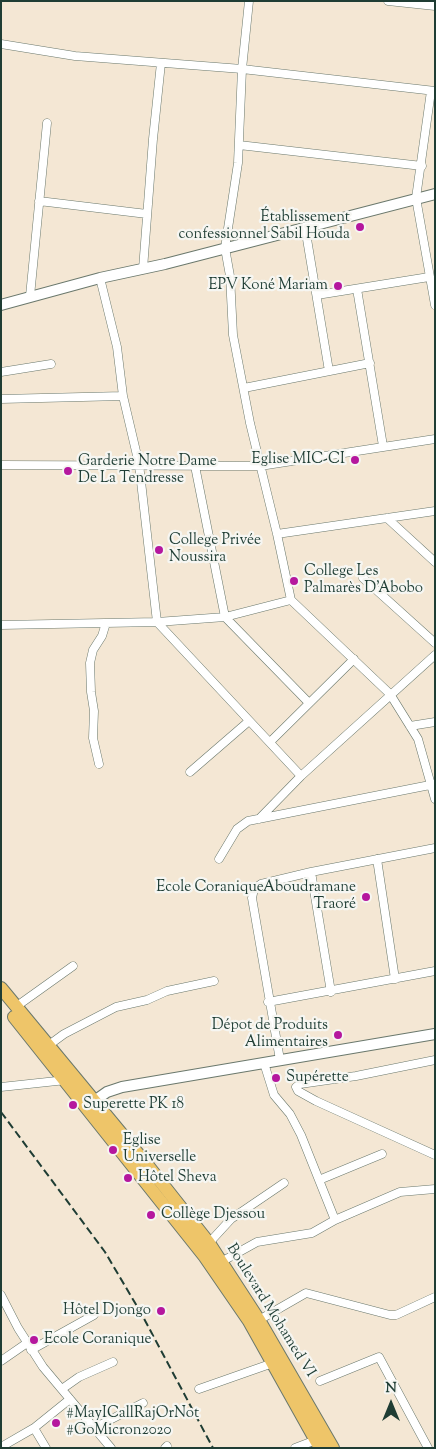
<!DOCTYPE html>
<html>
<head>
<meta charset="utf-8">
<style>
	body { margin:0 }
	#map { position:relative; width:436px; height:1449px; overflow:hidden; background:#f4e7d4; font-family:"Sorts Mill Goudy",serif }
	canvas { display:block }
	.frame { position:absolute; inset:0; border:2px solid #1f3d34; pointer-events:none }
	.north { position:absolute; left:366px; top:1379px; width:50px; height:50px; -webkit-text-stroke:4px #f6f6f2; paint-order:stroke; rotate:0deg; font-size:14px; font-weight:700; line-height:20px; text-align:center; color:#1f3d34 }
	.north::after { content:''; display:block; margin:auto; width:18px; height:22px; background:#1f3d34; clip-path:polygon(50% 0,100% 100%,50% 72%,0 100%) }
</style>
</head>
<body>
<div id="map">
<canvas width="436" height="1449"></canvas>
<div class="frame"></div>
<div class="north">N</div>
</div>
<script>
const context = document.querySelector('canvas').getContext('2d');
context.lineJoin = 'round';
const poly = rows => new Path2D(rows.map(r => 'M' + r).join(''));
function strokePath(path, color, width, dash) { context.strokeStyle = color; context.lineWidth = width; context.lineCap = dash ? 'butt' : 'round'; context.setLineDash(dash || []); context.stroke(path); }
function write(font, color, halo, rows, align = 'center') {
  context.font = font + ' "Sorts Mill Goudy",serif'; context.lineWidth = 4.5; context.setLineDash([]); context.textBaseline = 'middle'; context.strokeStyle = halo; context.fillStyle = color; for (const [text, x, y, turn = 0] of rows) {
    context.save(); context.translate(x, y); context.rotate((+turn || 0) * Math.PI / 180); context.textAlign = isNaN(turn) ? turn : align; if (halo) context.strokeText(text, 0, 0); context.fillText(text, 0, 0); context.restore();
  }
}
const minor = poly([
	[249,1,242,69,238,163,225,248,230,276,233,335,250,423,277,534,291,600,390,694,418,739,435,799],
	[388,1,435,6],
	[1,44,75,56,242,69,435,91],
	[431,91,416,198,435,305],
	[239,145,422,166],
	[39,201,147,214],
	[305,227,329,371],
	[143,269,153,139,161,63],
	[100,278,117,347,123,396,139,464,157,622,301,776],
	[357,289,383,446],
	[317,295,429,277],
	[30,296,47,123],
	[1,372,51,364],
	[244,388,370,363],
	[1,399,123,396],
	[1,465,260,466,435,439],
	[195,466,225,617,309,703],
	[387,518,435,562],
	[277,534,435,511],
	[363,578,435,643],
	[1,625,157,622,225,617,291,600],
	[410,726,435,722],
	[270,742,354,659],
	[99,764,93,738,94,711,91,692,90,663,93,650,102,636,106,623],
	[190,772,249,721],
	[259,819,301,776,435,655],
	[219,859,237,829,248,821,435,784],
	[377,859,395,979],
	[311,872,331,992],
	[268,1002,435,971],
	[17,1006,73,966],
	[49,1045,64,1034,116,1007,147,1000,167,991,214,981],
	[280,1060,252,898,254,889,261,884,311,872,435,848],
	[435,1060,356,1076,300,1084,296,1087,298,1091,316,1101,435,1155],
	[264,1063,274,1095,290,1114,301,1135,335,1220],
	[1,1087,66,1080],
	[319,1180,382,1154],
	[209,1243,231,1219,284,1183],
	[221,1262,257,1242,312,1233,335,1220,400,1192,435,1189],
	[1,1295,18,1328,43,1367,111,1448],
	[259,1320,306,1293,390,1315,396,1315,435,1297],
	[31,1350,94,1315],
	[1,1361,27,1343],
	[320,1381,379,1357,428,1448],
	[62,1389,79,1377,113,1362],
	[199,1389,273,1363],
	[34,1428,46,1448],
	[94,1428,143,1403],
	[1,1447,34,1428,70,1399],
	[165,1448,167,1446],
	[295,1448,316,1440]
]);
const tertiary = poly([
	[1,305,100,278,165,264,435,194],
	[90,1104,107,1092,122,1087,435,1034]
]);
const primary = poly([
	[1,988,149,1167,209,1243,259,1320,333,1448],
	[14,1017,205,1257,249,1321,320,1448]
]);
strokePath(minor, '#6a786c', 9);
strokePath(tertiary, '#6a786c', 12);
strokePath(primary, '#6a786c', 14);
strokePath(minor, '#fff', 8);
strokePath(tertiary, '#fff', 10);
strokePath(primary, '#eec569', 12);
strokePath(poly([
	[1,1112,105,1252,141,1313,213,1448]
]), '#1f3d34', 2, [8, 4]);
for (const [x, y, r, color] of [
	[360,227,5,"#b5179e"],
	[338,286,5,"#b5179e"],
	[355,460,5,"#b5179e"],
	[68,471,5,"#b5179e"],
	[159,550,5,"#b5179e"],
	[294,581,5,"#b5179e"],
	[366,897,5,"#b5179e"],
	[338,1035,5,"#b5179e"],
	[276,1078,5,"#b5179e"],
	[73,1105,5,"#b5179e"],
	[113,1150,5,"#b5179e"],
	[128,1178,5,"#b5179e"],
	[151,1215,5,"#b5179e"],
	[161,1311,5,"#b5179e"],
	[34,1340,5,"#b5179e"],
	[56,1423,5,"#b5179e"]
]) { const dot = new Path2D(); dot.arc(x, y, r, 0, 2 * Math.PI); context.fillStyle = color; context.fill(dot); strokePath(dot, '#f6f6f2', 2); }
write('15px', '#1f3d34', '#f6f6f2', [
	["Établissement",350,218,"right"],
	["confessionnel Sabil Houda",350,235,"right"],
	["EPV Koné Mariam",328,286,"right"],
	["Eglise MIC-CI",345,460,"right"],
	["Garderie Notre Dame",78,462],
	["De La Tendresse",78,479],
	["College Privée",169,541],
	["Noussira",169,558],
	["College Les",304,572],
	["Palmarès D'Abobo",304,589],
	["Ecole CoraniqueAboudramane",356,888,"right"],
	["Traoré",356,905,"right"],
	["Dépot de Produits",328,1026,"right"],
	["Alimentaires",328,1043,"right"],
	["Supérette",286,1078],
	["Superette PK 18",83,1105],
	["Eglise",123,1141],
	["Universelle",123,1158],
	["Hôtel Sheva",138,1178],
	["Collège Djessou",161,1215],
	["Hôtel Djongo",151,1311,"right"],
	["Ecole Coranique",44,1340],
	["#MayICallRajOrNot",66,1414],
	["#GoMicron2020",66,1431]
], 'left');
write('15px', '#1f3d34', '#f6f6f2', [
	["Boulevard Mohamed VI",270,1311,58]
]);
</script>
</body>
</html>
